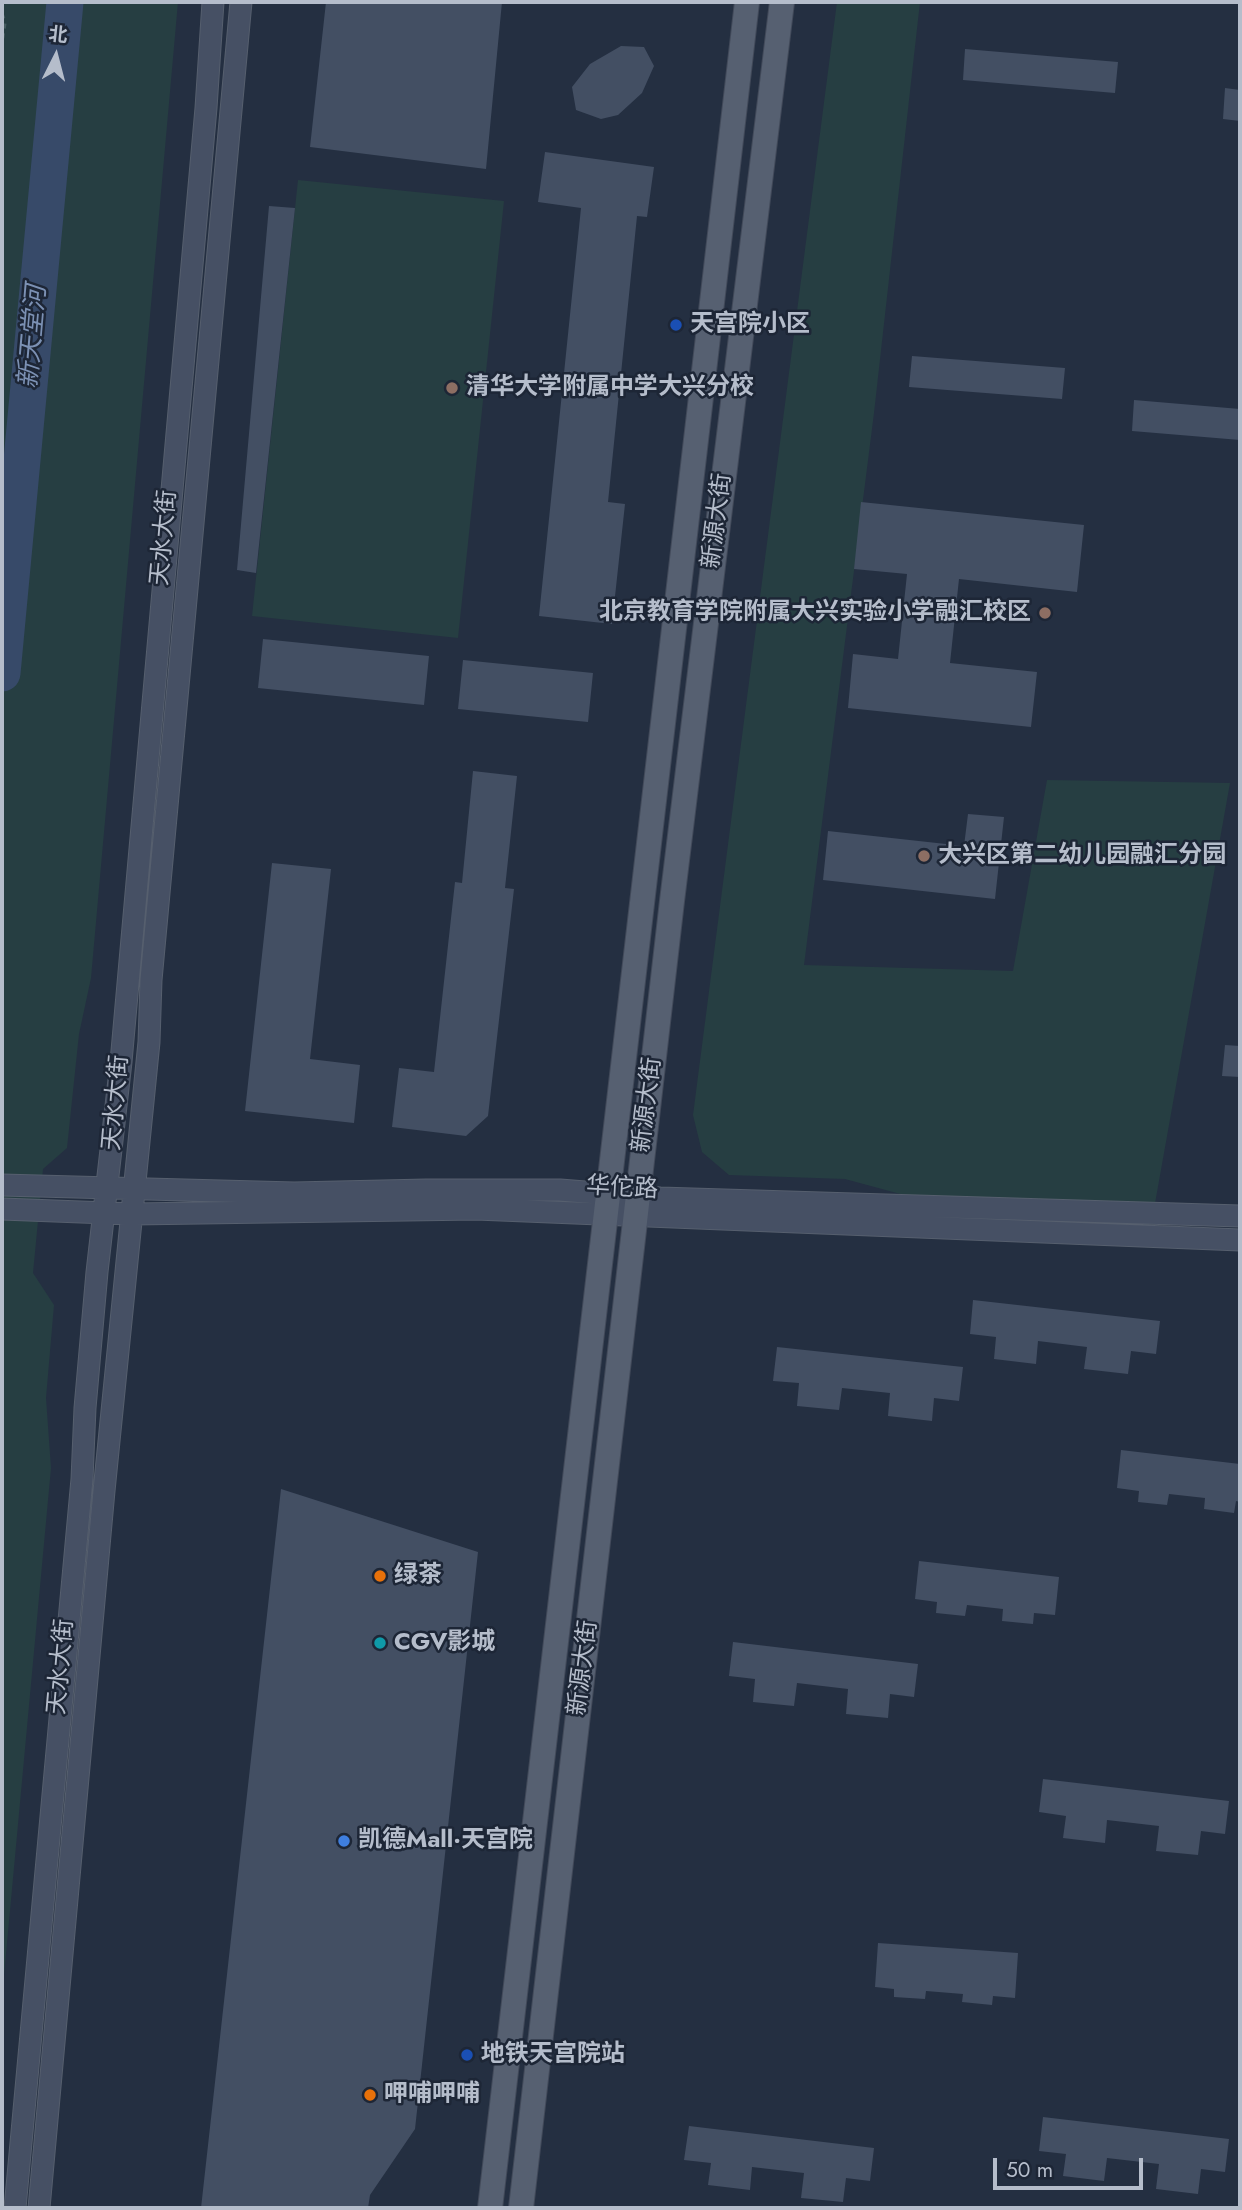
<!DOCTYPE html>
<html>
<head>
<meta charset="utf-8">
<style>
	body { margin:0 }
	#map { position:relative; width:1242px; height:2210px; overflow:hidden; background:#242f41; font-family:Jost,"Noto Sans SC",sans-serif }
	canvas { display:block }
	.frame { position:absolute; inset:0; border:4px solid #b5bdcb; pointer-events:none }
	.north { position:absolute; left:21px; top:21px; width:70px; height:70px; -webkit-text-stroke:5px #1d2636; paint-order:stroke; rotate:6deg; font-size:19px; font-weight:700; line-height:28px; text-align:center; color:#b5bdcb }
	.north::after { content:''; display:block; margin:auto; width:24px; height:32px; background:#b5bdcb; clip-path:polygon(50% 0,100% 100%,50% 72%,0 100%) }
	.scale { position:absolute; left:993px; top:2158px; width:150px; height:32px; box-sizing:border-box; border:4px solid #b5bdcb; border-top:0; padding-left:9px; font-size:21px; line-height:24px; white-space:nowrap; color:#b5bdcb; -webkit-text-stroke:5px #1d2636; paint-order:stroke }
</style>
</head>
<body>
<div id="map">
<canvas width="1242" height="2210"></canvas>
<div class="frame"></div>
<div class="north">北</div>
<div class="scale">50 m</div>
</div>
<script>
const context = document.querySelector('canvas').getContext('2d');
context.lineJoin = 'round';
function fill(path, color) { context.fillStyle = color; context.fill(path, 'evenodd'); }
const poly = rows => new Path2D(rows.map(r => 'M' + r).join(''));
function strokePath(path, color, width, dash) { context.strokeStyle = color; context.lineWidth = width; context.lineCap = dash ? 'butt' : 'round'; context.setLineDash(dash || []); context.stroke(path); }
function write(font, color, halo, rows, align = 'center') {
  context.font = font + ' Jost,"Noto Sans SC",sans-serif'; context.lineWidth = 5; context.setLineDash([]); context.textBaseline = 'middle'; context.strokeStyle = halo; context.fillStyle = color; for (const [text, x, y, turn = 0] of rows) {
    context.save(); context.translate(x, y); context.rotate((+turn || 0) * Math.PI / 180); context.textAlign = isNaN(turn) ? turn : align; if (halo) context.strokeText(text, 0, 0); context.fillText(text, 0, 0); context.restore();
  }
}
fill(poly([
	[2,2,178,2,91,978,79,1034,67,1148,43,1169,33,1273,54,1305,46,1398,51,1468,2,1997],
	[837,2,920,2,874,413,804,965,1013,971,1047,780,1230,783,1154,1209,941,1205,845,1179,729,1175,702,1152,693,1115],
	[298,180,504,201,458,638,252,616]
]), '#263e42');
strokePath(poly([
	[2,673,65,2]
]), '#374a69', 37);
fill(poly([
	[326,2,502,2,486,169,310,147],
	[621,46,644,47,654,66,642,93,618,115,601,119,576,110,572,87,590,64],
	[965,49,1118,62,1115,93,963,80],
	[1225,88,1240,90,1240,121,1223,119],
	[545,152,654,167,647,217,637,216,608,502,625,504,612,624,539,616,581,208,538,202],
	[269,206,295,208,256,573,237,570],
	[912,356,1065,368,1062,399,909,387],
	[1134,400,1240,409,1240,440,1132,431],
	[861,502,1084,525,1077,592,959,579,950,663,1037,672,1031,727,848,708,853,654,898,659,907,574,854,569],
	[263,639,429,656,424,705,258,688],
	[463,660,593,673,588,722,458,709],
	[473,771,517,776,505,888,514,889,488,1116,466,1136,392,1127,399,1068,434,1072,455,882,462,883],
	[968,814,1004,817,995,899,823,880,828,831,964,846],
	[272,863,331,869,310,1059,360,1065,354,1123,245,1111],
	[1225,1045,1240,1046,1240,1077,1222,1076],
	[973,1300,1160,1321,1156,1354,1131,1351,1128,1374,1084,1369,1087,1347,1038,1341,1036,1364,994,1359,996,1337,970,1334],
	[777,1347,963,1367,959,1401,934,1398,932,1421,888,1416,890,1393,842,1388,839,1410,797,1406,799,1383,773,1381],
	[1121,1450,1240,1464,1240,1502,1236,1501,1234,1513,1204,1509,1205,1498,1169,1494,1167,1505,1138,1502,1139,1491,1117,1488],
	[281,1489,478,1552,415,2129,370,2195,368,2208,201,2208],
	[919,1561,1059,1577,1055,1615,1034,1613,1033,1624,1002,1621,1003,1609,967,1605,965,1616,936,1613,937,1602,915,1599],
	[733,1642,918,1664,914,1697,890,1694,888,1718,846,1714,848,1689,797,1683,794,1706,753,1702,755,1679,729,1676],
	[1043,1779,1229,1801,1225,1834,1201,1831,1198,1855,1156,1851,1159,1826,1107,1820,1105,1843,1063,1838,1066,1816,1039,1812],
	[878,1943,1018,1953,1015,1998,993,1996,992,2005,962,2002,963,1994,926,1991,925,1999,894,1997,894,1989,875,1987],
	[1043,2117,1229,2139,1225,2172,1201,2169,1198,2194,1156,2189,1159,2164,1107,2158,1104,2181,1063,2176,1066,2154,1039,2151],
	[689,2126,874,2148,870,2181,846,2178,843,2202,801,2198,804,2173,752,2167,750,2190,708,2185,711,2163,684,2160]
]), '#434f63');
const secondary = poly([
	[2,1185,294,1193,426,1190,560,1190,660,1198,1240,1216],
	[2,1209,133,1214,476,1209,1240,1240],
	[15,2208,82,1479,85,1408,97,1272,121,1062,206,108,213,2],
	[39,2208,104,1491,149,1042,151,980,241,2]
]);
const primary = poly([
	[490,2208,747,2],
	[521,2208,672,901,782,2]
]);
strokePath(secondary, '#565f6e', 23);
strokePath(primary, '#424a5a', 26);
strokePath(poly([
	[2,14,5,22,2,42]
]), '#445b5f', 3.5, [5, 5]);
strokePath(secondary, '#465064', 21);
strokePath(primary, '#566071', 24);
for (const [x, y, r, color] of [
	[676,325,7,"#1a4fb4"],
	[452,388,7,"#8d6e63"],
	[1045,613,7,"#8d6e63"],
	[924,856,7,"#8d6e63"],
	[380,1576,7,"#e8710a"],
	[380,1643,7,"#0f9aa8"],
	[344,1841,7,"#3f7fe0"],
	[467,2055,7,"#1a4fb4"],
	[370,2095,7,"#e8710a"]
]) { const dot = new Path2D(); dot.arc(x, y, r, 0, 2 * Math.PI); context.fillStyle = color; context.fill(dot); strokePath(dot, '#1d2636', 2.5); }
write('bold 24px', '#b5bdcb', '#1d2636', [
	["天宫院小区",690,325],
	["清华大学附属中学大兴分校",466,388],
	["北京教育学院附属大兴实验小学融汇校区",1031,613,"right"],
	["大兴区第二幼儿园融汇分园",938,856],
	["绿茶",394,1576],
	["CGV影城",394,1643],
	["凯德Mall·天宫院",358,1841],
	["地铁天宫院站",481,2055],
	["呷哺呷哺",384,2095]
], 'left');
write('24px', '#b5bdcb', '#1d2636', [
	["新源大街",718,521,-83],
	["天水大街",165,538,-85],
	["天水大街",117,1103,-85],
	["新源大街",648,1105,-83],
	["华佗路",622,1189,3],
	["天水大街",62,1667,-85],
	["新源大街",584,1668,-83]
]);
write('italic 26px', '#7c91b4', '#1d2636', [
	["新天堂河",34,337,-85]
]);
</script>
</body>
</html>
